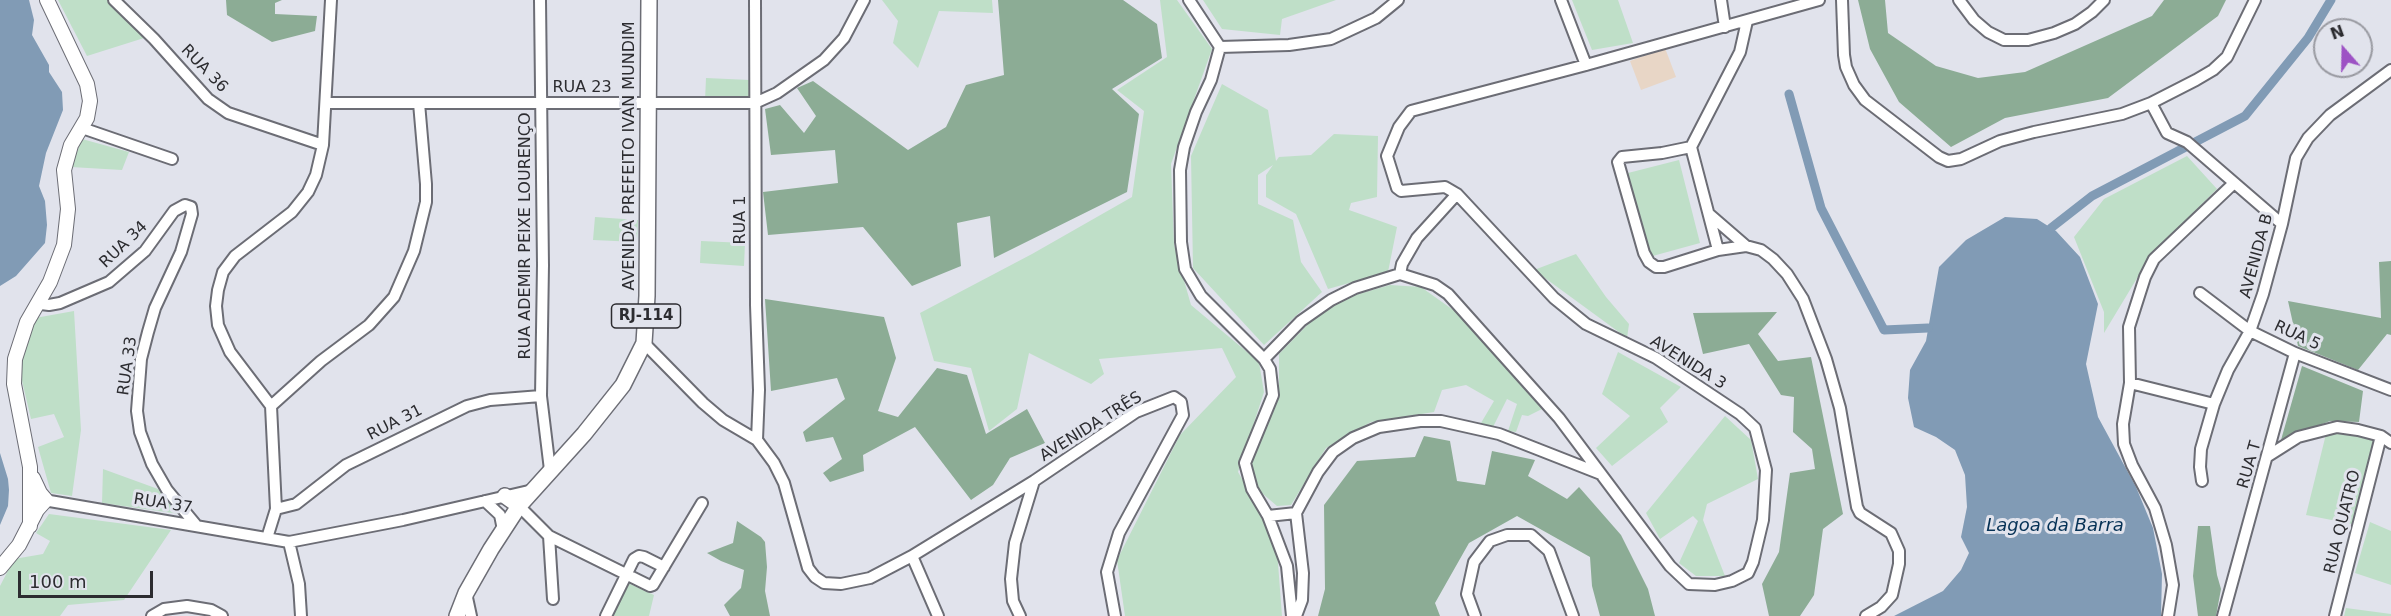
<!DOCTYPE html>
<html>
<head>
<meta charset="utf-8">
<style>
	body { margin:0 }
	#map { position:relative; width:2391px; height:616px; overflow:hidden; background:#e1e3ec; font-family:"DejaVu Sans",sans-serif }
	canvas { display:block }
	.north { position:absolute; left:2313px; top:18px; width:60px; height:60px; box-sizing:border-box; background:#e1e3ec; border:2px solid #999aa1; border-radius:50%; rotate:340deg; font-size:16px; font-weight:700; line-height:24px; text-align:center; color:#2c2c30 }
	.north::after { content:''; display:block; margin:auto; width:21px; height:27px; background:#9d52c4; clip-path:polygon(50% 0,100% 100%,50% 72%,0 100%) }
	.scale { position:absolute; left:18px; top:571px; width:135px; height:27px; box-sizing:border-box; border:3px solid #2c2c30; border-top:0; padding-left:8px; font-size:18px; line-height:21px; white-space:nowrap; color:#2c2c30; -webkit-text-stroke:4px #e1e3ec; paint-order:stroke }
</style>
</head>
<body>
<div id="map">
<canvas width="2391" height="616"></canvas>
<div class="north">N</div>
<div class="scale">100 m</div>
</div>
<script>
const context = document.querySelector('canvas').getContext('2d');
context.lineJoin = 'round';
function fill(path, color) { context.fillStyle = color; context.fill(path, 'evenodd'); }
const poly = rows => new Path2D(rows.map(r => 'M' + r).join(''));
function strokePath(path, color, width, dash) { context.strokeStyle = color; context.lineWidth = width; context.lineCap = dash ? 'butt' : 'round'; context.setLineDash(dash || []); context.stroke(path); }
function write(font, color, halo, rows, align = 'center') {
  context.font = font + ' "DejaVu Sans",sans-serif'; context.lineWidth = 6; context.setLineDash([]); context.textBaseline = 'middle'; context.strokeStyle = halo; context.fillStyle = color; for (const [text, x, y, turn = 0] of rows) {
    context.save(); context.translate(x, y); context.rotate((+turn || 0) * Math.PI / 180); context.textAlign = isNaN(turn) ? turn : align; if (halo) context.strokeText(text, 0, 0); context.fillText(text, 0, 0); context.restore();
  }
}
fill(poly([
	[1665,48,1676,77,1641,90,1630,61]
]), '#e8d6c6');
fill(poly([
	[58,0,113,0,144,38,87,56],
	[882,0,992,0,993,13,939,11,918,68,893,43,898,21],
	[1160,0,1177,0,1212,49,1171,164,1174,245,1191,305,1259,362,1264,392,1238,472,1276,537,1282,616,1125,616,1117,560,1180,435,1236,377,1222,348,1099,359,1104,374,1091,384,1029,353,1017,409,989,431,971,368,934,361,920,313,1032,254,1132,197,1144,111,1117,90,1167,57],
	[1203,0,1336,0,1282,19,1280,35,1222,29],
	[1572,0,1618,0,1633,43,1592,50],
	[706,78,750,80,749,103,705,101],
	[1222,84,1268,110,1276,161,1279,157,1311,155,1334,134,1378,136,1377,197,1351,203,1349,210,1397,227,1388,272,1328,289,1296,214,1266,197,1266,175,1273,165,1258,175,1258,204,1293,220,1301,262,1322,292,1264,345,1193,268,1191,156],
	[82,139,129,152,122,170,71,167],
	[2187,156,2217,189,2151,255,2104,333,2104,312,2074,237,2104,199],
	[1679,160,1700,243,1649,257,1628,173],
	[595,217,638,220,637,242,593,240],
	[701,241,745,243,744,266,700,263],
	[1576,254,1606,297,1629,324,1627,338,1534,270],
	[1390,285,1421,287,1456,312,1542,409,1528,416,1522,415,1516,432,1508,431,1517,404,1507,399,1493,427,1481,423,1494,401,1466,385,1442,390,1434,412,1371,422,1326,448,1291,505,1277,506,1256,488,1250,463,1279,397,1279,354,1321,311,1348,297],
	[74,311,81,430,72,496,51,493,38,447,64,437,54,414,31,419,19,368,35,318],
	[1618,352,1681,387,1660,408,1668,422,1612,466,1596,448,1630,416,1602,394],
	[1725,416,1751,440,1758,479,1707,504,1703,520,1725,576,1696,576,1679,563,1698,521,1693,516,1660,539,1646,513],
	[2327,430,2374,440,2352,524,2306,515],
	[103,469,158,489,180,514,102,503],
	[49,514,171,530,124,600,68,605,60,616,0,616,0,586,14,559,43,554,50,541,36,533],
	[2370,522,2391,531,2391,585,2355,573],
	[628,583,654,595,649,616,611,616],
	[2346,608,2391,614,2391,616,2344,616]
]), '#bfdfc8');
fill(poly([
	[226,0,282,0,275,3,275,14,317,16,315,31,272,42,227,15],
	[998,0,1123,0,1157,24,1162,58,1112,89,1139,114,1127,192,994,258,990,216,957,223,961,266,912,286,863,227,768,235,763,192,838,183,835,150,771,155,765,109,780,105,804,133,816,116,797,88,813,81,908,150,946,127,966,85,1004,75],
	[1858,0,1885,0,1888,33,1936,66,1978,78,2025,72,2152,16,2164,0,2226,0,2218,16,2108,98,2005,118,1951,147,1899,102,1870,49],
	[2391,261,2391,335,2387,334,2358,370,2298,346,2288,301,2381,318,2379,262],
	[765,299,884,317,896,358,878,411,898,417,937,368,967,375,986,434,1027,409,1045,443,1010,458,993,485,971,500,915,427,863,455,864,471,830,482,823,473,842,459,833,437,806,442,803,432,845,399,837,378,771,391],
	[1777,312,1758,334,1778,361,1811,357,1843,514,1823,529,1814,595,1800,616,1769,616,1762,584,1779,552,1790,473,1815,469,1812,449,1793,432,1794,397,1781,395,1749,344,1703,354,1693,313],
	[2302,366,2363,391,2359,422,2330,421,2281,440],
	[1424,436,1450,441,1457,481,1485,485,1492,451,1535,460,1528,476,1567,499,1579,487,1621,535,1648,589,1655,616,1600,616,1592,586,1590,557,1517,516,1469,543,1435,603,1440,616,1318,616,1325,589,1324,505,1357,461,1415,457],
	[737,521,761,537,765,542,767,567,765,591,770,616,730,616,724,605,741,588,744,570,721,561,707,553,733,543],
	[2198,526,2210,526,2217,575,2221,589,2216,616,2198,616,2193,576]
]), '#8cac95');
fill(poly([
	[0,0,29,0,34,20,32,35,49,65,49,72,62,92,63,110,46,153,39,186,45,201,47,225,45,243,16,276,0,286],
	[2005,217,2037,219,2056,231,2080,257,2098,304,2086,364,2098,417,2136,487,2153,528,2162,574,2161,616,1894,616,1943,591,1961,570,1969,553,1961,537,1967,507,1965,475,1955,450,1936,437,1914,427,1908,398,1910,370,1926,341,1939,267,1966,240],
	[0,453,8,479,9,490,8,506,0,525]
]), '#819bb5');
strokePath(poly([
	[1789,94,1821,208,1884,330,1928,328],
	[2051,228,2092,196,2245,116,2308,38,2331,0]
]), '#819bb5', 9);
const street = poly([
	[114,0,154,39,208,99,228,113,323,145],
	[540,0,543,265,541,396,550,470],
	[755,0,756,305,759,390,757,440],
	[1189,0,1220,47,1211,80,1196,112,1184,147,1180,170,1181,242,1185,269,1201,296,1264,359,1270,369,1273,395,1245,463,1252,489,1268,516,1287,566,1292,616],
	[1561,0,1586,65],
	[1721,0,1725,27],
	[1842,0,1844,55,1846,67,1854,85,1865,100,1939,157,1948,161,1961,159,2000,141,2034,132,2122,114,2151,103,2196,80,2213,70,2227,57,2255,0],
	[1959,0,1974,20,1988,32,2004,40,2028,40,2054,33,2075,24,2092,12,2104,0],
	[1747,21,1740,52,1691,147,1662,153,1622,157,1618,162,1644,253,1649,262,1656,267,1664,267,1718,250,1746,246,1761,250,1773,259,1787,274,1803,299,1826,359,1840,408,1857,507,1860,513,1891,533,1899,551,1899,564,1892,595,1881,607,1866,616],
	[1220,47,1289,45,1331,39,1376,18,1398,0],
	[326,103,755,103,777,93,824,60,844,38,864,0],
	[2151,103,2167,133,2187,142,2282,224],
	[82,128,172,159],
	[1691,147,1718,250],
	[1457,194,1417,238,1402,264,1400,274,1435,285,1448,294,1559,418,1601,474],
	[1709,214,1746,246],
	[2200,293,2250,331,2295,353,2391,390],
	[39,301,41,304,49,305,60,303,109,282,145,251,174,211,185,205,191,207,192,214,181,252,155,308,148,332,141,359,137,411,140,432,152,464,167,490,196,525],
	[644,343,703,403,723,420,757,440,774,463,784,483,808,568,815,577,824,583,841,584,870,578,912,556,938,616],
	[1264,359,1301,321,1331,300,1355,288,1400,274],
	[2130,383,2214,404],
	[271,406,321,361,369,325,394,297,414,251,426,202,426,184,419,103],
	[2268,456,2298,437,2337,427,2358,430,2381,436,2391,443],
	[2202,481,2200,467,2201,449,2214,404,2228,370,2250,331,2263,294,2282,224,2296,158,2308,138,2330,115,2391,70],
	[38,499,289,542,403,520,533,490],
	[485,501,500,515,503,530],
	[519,506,549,536,650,586,653,585,702,503],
	[276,509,296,504,346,465,467,406,490,400,541,396],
	[1296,513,1303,573,1302,600,1296,616],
	[1268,516,1296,513,1318,472,1333,452,1353,438,1379,427,1420,421,1441,421,1499,434,1601,474,1670,566,1689,584,1715,585,1732,581,1748,573,1753,562,1763,520,1766,470,1755,428,1740,414,1656,358,1586,324,1554,298,1457,194,1445,187,1401,191,1397,188,1387,156,1399,127,1411,111,1586,65,1819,0],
	[549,536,553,599],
	[267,538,276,509,271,406,230,352,218,325,216,306,218,290,223,272,235,256,292,212,308,192,316,175,323,145,331,0],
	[289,542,299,584,301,616],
	[912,556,1034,481,1136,412,1174,397,1181,402,1183,415,1119,533,1107,572,1115,616],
	[466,593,471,616],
	[152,616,164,609,187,606,211,610,222,616],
	[606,616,634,559,639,556,644,557,664,567],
	[1020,616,1013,601,1011,579,1015,543,1034,481],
	[1475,616,1467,594,1474,562,1490,541,1507,535,1531,535,1549,551,1573,616],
	[2168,616,2173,585,2166,545,2155,508,2132,465,2124,444,2123,424,2130,383,2129,327,2145,277,2154,259,2234,183],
	[2223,616,2295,353],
	[2335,616,2381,436]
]);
const secondary = poly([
	[30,526,30,467,14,384,15,359,27,322,50,282,64,245,68,209,64,170,71,145,87,118,90,101,87,84,47,0],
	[0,568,19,545,37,510,46,500,40,493,33,478]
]);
const primary = poly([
	[505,496,519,506],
	[457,616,466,593,491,549,519,506,584,434,623,385,644,343,647,296,649,0]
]);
strokePath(street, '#6c6d75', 14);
strokePath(secondary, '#6c6d75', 16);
strokePath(primary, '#6c6d75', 18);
strokePath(street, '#fff', 10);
strokePath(secondary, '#fff', 14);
strokePath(primary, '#fff', 15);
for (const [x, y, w] of [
	[646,316,69]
]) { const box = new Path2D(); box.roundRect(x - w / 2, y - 12, w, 24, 4.5); context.fillStyle = '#e1e3ec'; context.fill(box); strokePath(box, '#2c2c30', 1.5); }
write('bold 15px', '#2c2c30', null, [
	["RJ-114",646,316]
]);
write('16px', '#2c2c30', '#e1e3ec', [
	["RUA 36",204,69,46],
	["RUA 23",582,88],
	["AVENIDA PREFEITO IVAN MUNDIM",630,156,-90],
	["RUA 1",741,220,-90],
	["RUA ADEMIR PEIXE LOURENÇO",526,236,-90],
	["RUA 34",124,245,-44],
	["AVENIDA B",2257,256,-75],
	["RUA 5",2297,336,25],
	["AVENIDA 3",1688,363,32],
	["RUA 33",128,366,-82],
	["RUA 31",395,423,-27],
	["AVENIDA TRÊS",1091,427,-32],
	["RUA T",2250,465,-74],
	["RUA 37",163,504,9],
	["RUA QUATRO",2343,522,-76]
]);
write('italic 18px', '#053155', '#e1e3ec', [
	["Lagoa da Barra",2055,526]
]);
</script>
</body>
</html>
